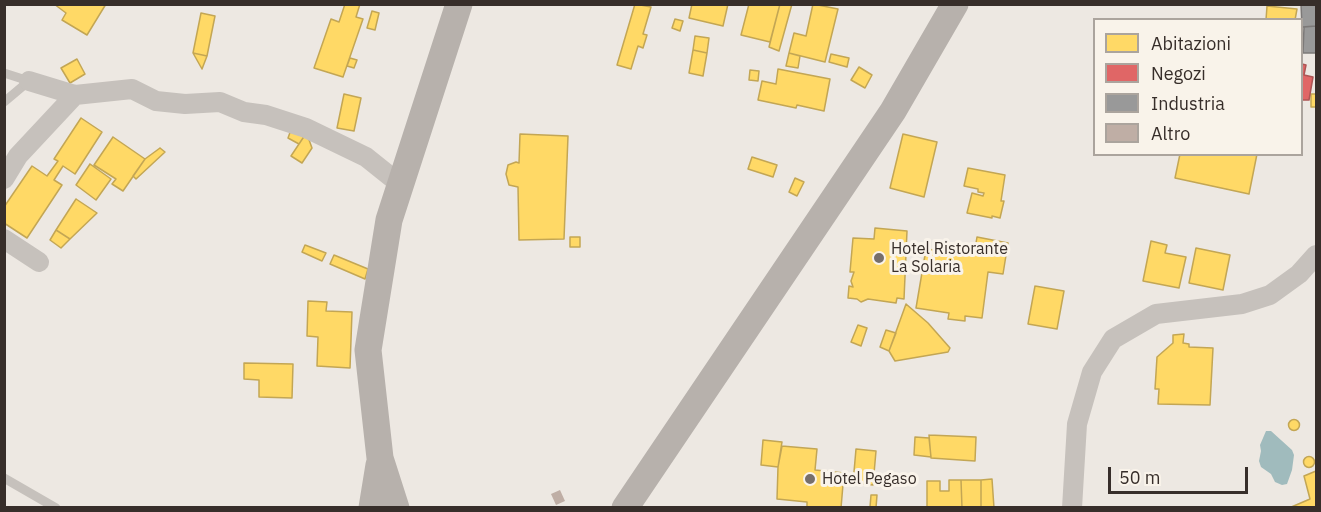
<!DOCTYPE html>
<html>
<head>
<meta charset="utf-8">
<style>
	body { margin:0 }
	#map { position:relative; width:1321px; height:512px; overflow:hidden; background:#ede8e2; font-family:"IBM Plex Sans",sans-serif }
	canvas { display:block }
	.frame { position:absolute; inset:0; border:6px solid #372e2a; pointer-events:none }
	.legend { position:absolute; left:1093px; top:18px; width:210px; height:138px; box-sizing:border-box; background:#f9f3ea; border:2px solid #aba49d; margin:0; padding:8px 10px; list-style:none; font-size:18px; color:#372e2a }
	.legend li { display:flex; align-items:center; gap:12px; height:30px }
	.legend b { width:30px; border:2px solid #aba49d }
	.scale { position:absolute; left:1108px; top:467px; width:140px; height:27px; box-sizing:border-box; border:3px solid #372e2a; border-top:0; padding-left:8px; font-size:18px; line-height:21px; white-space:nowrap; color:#372e2a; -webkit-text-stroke:4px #f9f3ea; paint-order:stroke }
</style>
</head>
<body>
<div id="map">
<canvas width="1321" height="512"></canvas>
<div class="frame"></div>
<ul class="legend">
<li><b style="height:16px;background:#ffd966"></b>Abitazioni</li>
<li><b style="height:16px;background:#e06666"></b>Negozi</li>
<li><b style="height:16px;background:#999"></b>Industria</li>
<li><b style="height:16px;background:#bfaea5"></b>Altro</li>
</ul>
<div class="scale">50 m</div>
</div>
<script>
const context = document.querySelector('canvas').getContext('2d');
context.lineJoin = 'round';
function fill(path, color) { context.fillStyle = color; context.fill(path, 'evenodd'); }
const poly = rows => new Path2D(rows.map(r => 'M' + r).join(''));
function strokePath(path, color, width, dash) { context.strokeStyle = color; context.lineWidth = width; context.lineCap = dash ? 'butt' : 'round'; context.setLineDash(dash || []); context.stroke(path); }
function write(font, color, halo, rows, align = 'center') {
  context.font = font + ' "IBM Plex Sans",sans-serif'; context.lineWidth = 6; context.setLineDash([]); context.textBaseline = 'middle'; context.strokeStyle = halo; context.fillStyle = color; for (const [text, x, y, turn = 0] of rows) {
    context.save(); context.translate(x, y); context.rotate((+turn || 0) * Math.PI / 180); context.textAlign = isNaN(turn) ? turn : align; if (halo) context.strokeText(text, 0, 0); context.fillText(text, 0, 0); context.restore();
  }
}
fill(poly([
	[1266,431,1271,431,1292,450,1294,455,1292,470,1287,484,1282,485,1275,482,1271,474,1261,467,1259,461,1261,451,1260,445]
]), '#a0bbbd');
const homes = poly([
	[54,4,106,4,87,35,62,20,66,13,54,4],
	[345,4,360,4,356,17,363,19,343,77,314,68,331,19,339,22,345,4],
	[635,4,651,7,643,34,647,35,643,48,638,46,631,69,617,65,635,4],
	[692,4,728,4,723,26,689,18,692,4],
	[749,4,780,4,770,42,741,35,749,4],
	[780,4,792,4,779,51,769,47,780,4],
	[813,4,838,9,825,62,789,53,794,33,806,36,813,4],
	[1267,6,1297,9,1295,20,1266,20,1267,6],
	[372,11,379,13,375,30,367,28,372,11],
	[201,13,215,16,207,56,193,53,201,13],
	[675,19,683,21,680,31,672,28,675,19],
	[695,36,709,38,707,53,693,50,695,36],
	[693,50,707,53,703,76,689,73,693,50],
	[193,53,207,56,202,69,193,53],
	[789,53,800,56,798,68,786,66,789,53],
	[831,54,849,58,847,67,829,62,831,54],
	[350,58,357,60,354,68,347,66,350,58],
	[77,59,85,74,70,83,61,68,77,59],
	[859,67,872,75,865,88,851,80,859,67],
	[778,69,830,79,824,111,797,105,796,108,758,100,762,81,776,84,778,69],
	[750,70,759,71,758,81,749,80,750,70],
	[344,94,361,98,354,131,337,128,344,94],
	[1311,94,1316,94,1316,107,1311,107,1311,94],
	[81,118,102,132,75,174,63,166,54,180,62,185,27,238,4,223,4,207,32,166,47,176,58,161,54,159,81,118],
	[292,127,305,135,299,144,288,138,292,127],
	[520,134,568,136,564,239,519,240,518,187,509,185,506,174,508,165,516,162,519,163,520,134],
	[903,134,937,142,924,197,890,188,903,134],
	[305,135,308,137,312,148,302,163,291,156,305,135],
	[113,137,145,159,123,191,112,184,116,179,94,165,113,137],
	[160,148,165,152,136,179,133,176,145,159,160,148],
	[1180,154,1257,154,1249,194,1175,178,1180,154],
	[752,157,777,165,773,177,748,169,752,157],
	[90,164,111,179,96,200,76,185,90,164],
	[968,168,1005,175,1001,201,1004,201,1000,218,992,216,992,218,967,213,972,193,983,196,984,193,978,192,978,189,964,186,968,168],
	[795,178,804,182,797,196,789,192,795,178],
	[76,199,97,213,70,239,56,230,76,199],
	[875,228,907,231,904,299,897,298,896,303,868,299,861,302,857,299,848,298,849,286,853,287,851,281,854,272,850,272,853,238,874,239,875,228],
	[56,230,70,239,61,248,50,240,56,230],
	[570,237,580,237,580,247,570,247,570,237],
	[977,237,1008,243,1003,274,988,272,982,318,965,316,965,321,948,319,949,313,916,308,926,249,974,255,977,237],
	[1151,241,1167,245,1165,253,1186,257,1179,288,1143,281,1151,241],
	[305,245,326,253,322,261,302,252,305,245],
	[1196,248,1230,255,1223,290,1189,283,1196,248],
	[334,255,368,269,365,279,330,264,334,255],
	[1035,286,1064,291,1057,329,1028,324,1035,286],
	[308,301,327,302,326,311,352,312,350,368,317,366,318,337,307,336,308,301],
	[906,304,928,323,950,348,948,352,895,361,889,351,906,304],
	[858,325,867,328,861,346,851,342,858,325],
	[886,330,896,333,889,351,880,347,886,330],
	[1184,334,1183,343,1189,344,1189,347,1213,348,1210,405,1158,404,1159,389,1155,389,1157,357,1173,343,1173,335,1184,334],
	[244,363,293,364,292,398,259,397,259,380,244,379,244,363],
	'1288.5 425a5.5 5.5 0 1 1 11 0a5.5 5.5 0 1 1-11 0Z',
	[929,435,976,437,975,461,931,458,929,435],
	[915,437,929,438,931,457,914,455,915,437],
	[763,440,782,442,778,467,761,465,763,440],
	[782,446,817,449,815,470,844,473,841,508,807,508,807,502,777,499,778,467,782,446],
	[856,449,876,451,873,485,853,483,856,449],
	'1303.5 462a5.5 5.5 0 1 1 11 0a5.5 5.5 0 1 1-11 0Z',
	[1316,471,1316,508,1289,508,1310,499,1304,476,1316,471],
	[992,479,994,508,981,508,981,480,992,479],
	[949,480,961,480,962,508,927,508,927,481,940,481,940,491,949,491,949,480],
	[961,480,981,480,981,508,962,508,961,480],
	[871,495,877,495,876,508,870,507,871,495]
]);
fill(homes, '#ffd966');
strokePath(homes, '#c3a654', 1.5);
const shops = poly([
	[1302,64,1306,65,1304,75,1313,77,1309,100,1302,100,1302,64]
]);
fill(shops, '#e06666');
strokePath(shops, '#ad5554', 1.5);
const industry = poly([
	[1301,4,1316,4,1316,26,1302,27,1301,4],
	[1316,26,1316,53,1303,53,1304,27,1316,26]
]);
fill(industry, '#999');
strokePath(industry, '#7c7978', 1.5);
fill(poly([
	[560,490,565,501,556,505,551,494]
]), '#bfaea5');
strokePath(poly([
	[4,73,29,81,4,102],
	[4,478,56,508]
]), '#c6c1bc', 9);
strokePath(poly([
	[29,81,75,95,132,89,156,101,185,104,220,102,244,112,266,115,306,128,366,157,401,185],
	[4,179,18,156,75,95],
	[4,239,39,262],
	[1072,508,1077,424,1092,372,1113,339,1156,314,1242,304,1270,295,1299,274,1316,255]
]), '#c6c1bc', 20);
strokePath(poly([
	[372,508,379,465],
	[396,508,380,458,368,350,389,220,459,4],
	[625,508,893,111,955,4]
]), '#b7b1ac', 27);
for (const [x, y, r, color] of [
	[879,258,6,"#776f6a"],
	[810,479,6,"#776f6a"]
]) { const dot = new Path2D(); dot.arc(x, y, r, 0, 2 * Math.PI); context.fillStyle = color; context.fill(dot); strokePath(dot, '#f9f3ea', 2); }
write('16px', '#372e2a', '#f9f3ea', [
	["Hotel Ristorante",891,249],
	["La Solaria",891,267],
	["Hotel Pegaso",822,479]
], 'left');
</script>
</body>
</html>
